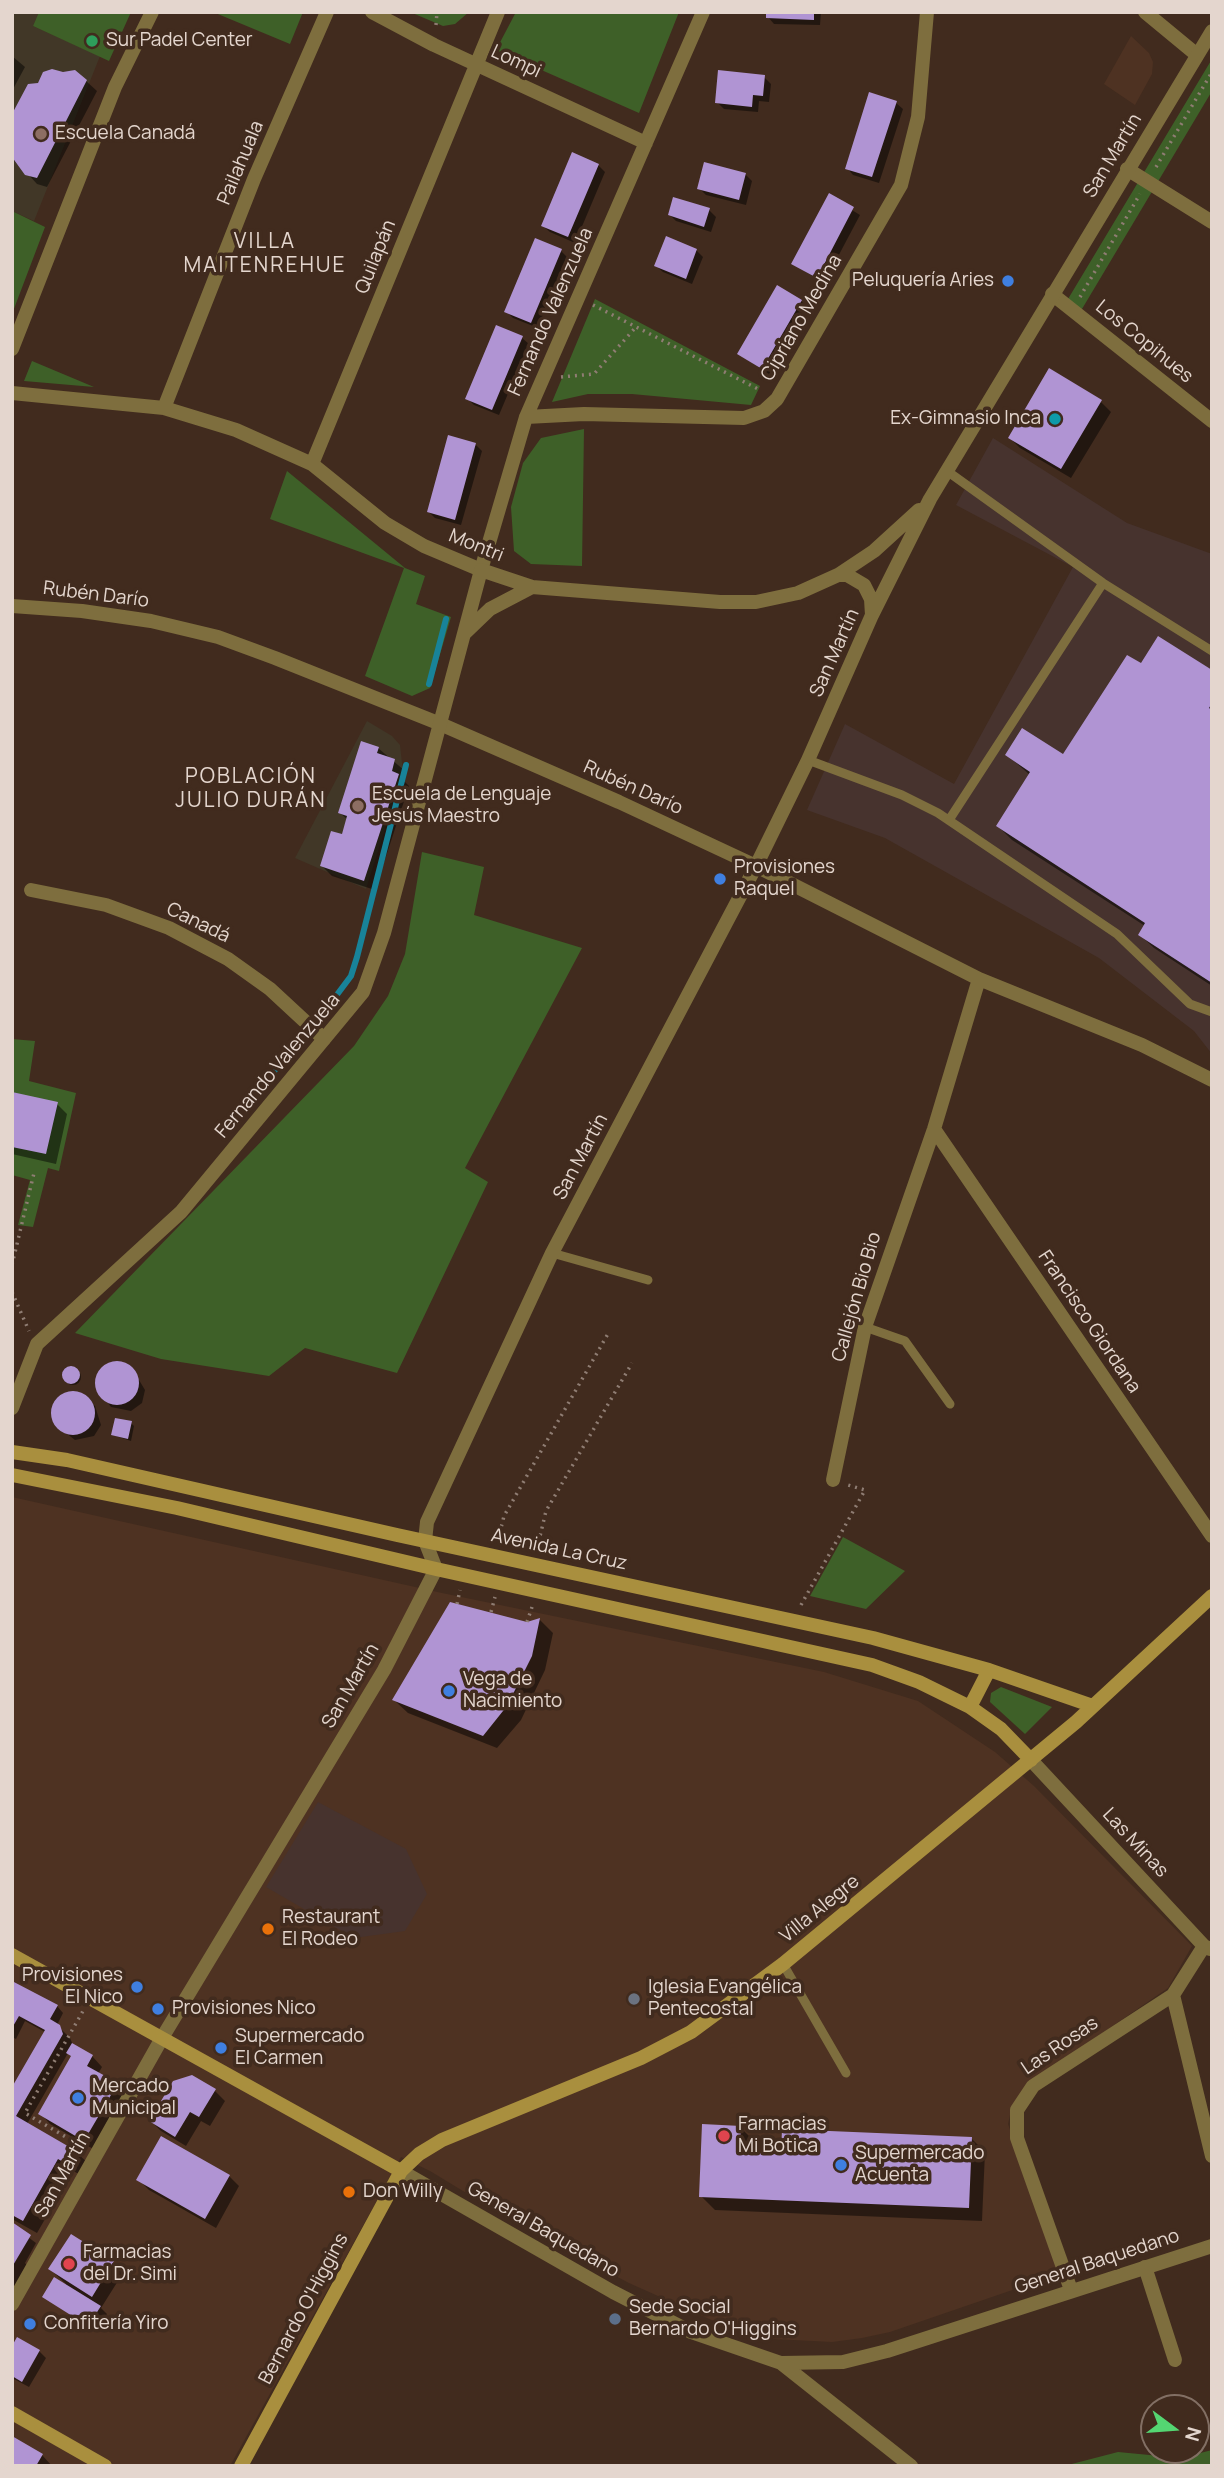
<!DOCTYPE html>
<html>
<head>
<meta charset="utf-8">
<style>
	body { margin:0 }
	#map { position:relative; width:1224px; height:2478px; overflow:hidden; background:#412b1e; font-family:Manrope,sans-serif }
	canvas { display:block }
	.frame { position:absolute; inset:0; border:14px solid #e4d6ce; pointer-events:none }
	.north { position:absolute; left:1140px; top:2394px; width:70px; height:70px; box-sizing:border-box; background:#412b1e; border:2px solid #826f64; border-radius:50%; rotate:106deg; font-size:19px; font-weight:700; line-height:28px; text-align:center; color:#e4d6ce }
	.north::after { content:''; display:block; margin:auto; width:24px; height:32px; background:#54d672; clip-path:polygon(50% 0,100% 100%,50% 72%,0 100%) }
</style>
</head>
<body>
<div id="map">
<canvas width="1224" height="2478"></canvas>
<div class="frame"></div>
<div class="north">N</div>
</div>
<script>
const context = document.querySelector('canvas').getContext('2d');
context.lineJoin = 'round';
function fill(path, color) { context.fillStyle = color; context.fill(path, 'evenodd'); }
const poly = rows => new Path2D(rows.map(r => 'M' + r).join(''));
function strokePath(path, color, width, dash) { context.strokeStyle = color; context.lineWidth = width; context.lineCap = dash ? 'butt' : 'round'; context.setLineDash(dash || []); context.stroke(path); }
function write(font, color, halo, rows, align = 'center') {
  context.font = font + ' Manrope,sans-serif'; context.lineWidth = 7; context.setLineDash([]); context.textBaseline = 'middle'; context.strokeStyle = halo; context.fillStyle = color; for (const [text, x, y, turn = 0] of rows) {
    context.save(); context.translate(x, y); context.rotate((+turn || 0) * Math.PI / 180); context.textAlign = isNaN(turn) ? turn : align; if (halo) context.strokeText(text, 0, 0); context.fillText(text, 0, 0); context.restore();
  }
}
fill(poly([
	[1131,36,1149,53,1153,62,1152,74,1135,105,1104,84],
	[12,1497,442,1593,824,1672,918,1701,995,1752,1034,1786,1192,1946,1168,1988,1028,2084,1012,2106,1008,2124,1059,2274,890,2332,862,2338,832,2342,774,2339,725,2326,629,2283,524,2228,430,2171,401,2157,230,2466,12,2466]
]), '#4e3222');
fill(poly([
	[993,438,1127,523,1212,554,1212,1054,1194,1031,1099,958,885,838,807,810,845,724,954,784,1073,567,956,505],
	[318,1802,406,1849,427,1894,405,1931,354,1938,266,1887]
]), '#47332e');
fill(poly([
	[12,12,39,12,33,26,100,56,34,221,12,211],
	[367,721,392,736,400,745,403,772,366,889,295,858]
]), '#413727');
fill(poly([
	[39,12,131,12,109,61,33,26],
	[213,12,303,12,290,44],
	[410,12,469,12,455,24,443,26],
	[516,12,679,12,639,113,496,50],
	[1212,59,1212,91,1079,314,1065,304],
	[12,211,45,227,12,314],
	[595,299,760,386,751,405,632,394,588,394,552,402],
	[32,361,94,387,24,381],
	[584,429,582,566,531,564,514,551,511,507,523,463,541,438],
	[287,471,405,568,425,576,416,604,451,617,430,688,412,696,365,676,404,568,270,519],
	[422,852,484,867,474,915,582,948,465,1168,488,1182,397,1373,305,1348,269,1376,161,1359,75,1333,354,1046,388,996,405,954],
	[12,1039,35,1041,29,1081,76,1093,59,1171,48,1168,33,1227,18,1225,30,1180,12,1175],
	[843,1537,905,1571,866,1609,810,1596],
	[1001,1687,1052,1707,1025,1734,990,1702,991,1693],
	[1212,2450,1212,2466,1064,2466,1118,2452,1181,2458]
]), '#3e6028');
fill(poly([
	[768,12,821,12,820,25,774,24,768,17],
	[12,56,25,67,12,91],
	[764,77,771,84,769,102,759,101,758,112,724,109,717,102],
	[86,81,97,91,47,187,37,184,27,173],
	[896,103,903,109,879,183,853,175,847,168],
	[598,165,605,172,575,243,550,232,543,226],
	[745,174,752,181,746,205,706,195,699,188],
	[829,196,860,215,824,283,793,264],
	[675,199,709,210,716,217,711,232,676,221,670,215],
	[696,250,703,257,692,284,663,272,656,266],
	[561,251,567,257,538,328,513,318,506,311],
	[801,301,808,308,769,374,739,354],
	[522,338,529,344,499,415,474,405,467,398],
	[1101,402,1111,412,1071,478,1020,448,1010,438],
	[476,445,482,451,461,525,435,518,429,512],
	[1141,666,1212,672,1212,986,1154,948,1140,935,1145,926,1012,840,998,826,1030,775,1007,755,1064,757],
	[378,748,405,771,402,779,409,786,375,890,332,876,322,866,343,836,348,820,340,813],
	[12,1094,57,1104,67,1114,56,1164,12,1154],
	[114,1363,133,1370,145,1390,142,1403,131,1411,111,1407,97,1388,102,1369],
	'65 1377a8 8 0 1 1 16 0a8 8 0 1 1-16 0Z',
	[69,1394,88,1399,95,1406,101,1425,94,1436,75,1440,57,1426,53,1413,58,1401],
	[131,1423,134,1426,131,1441,113,1435],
	[540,1620,553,1633,545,1670,521,1720,497,1748,408,1713,394,1700,527,1623],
	[12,1983,57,2006,63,2013,57,2025,70,2038,73,2045,92,2056,102,2067,98,2074,127,2095,95,2150,50,2124,40,2113,72,2057,68,2053,27,2124,77,2153,88,2163,81,2175,63,2166,71,2174,37,2233,12,2219,12,2090,45,2032,25,2021,16,2039,12,2037],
	[215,2091,225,2101,210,2126,201,2121,186,2146,161,2131,151,2121],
	[740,2127,754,2141,754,2154,782,2156,971,2138,985,2152,982,2221,715,2210,701,2196],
	[229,2176,239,2186,216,2228,149,2190,138,2179],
	[12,2225,36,2243,25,2263,28,2266,12,2294],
	[71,2236,113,2263,123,2273,101,2308,107,2314,96,2332,44,2297,66,2284,50,2269],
	[12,2349,39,2351,46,2358,29,2387,12,2378],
	[42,2455,52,2466,12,2466]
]), '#0007');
strokePath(poly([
	[429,684,446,619],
	[330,1004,351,976,357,957,406,765],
	[252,1103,286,1054]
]), '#188399', 6);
fill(poly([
	[766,12,814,12,814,20,766,18],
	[52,69,63,72,75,70,87,80,37,178,25,175,12,157,12,114,28,84,38,83,43,72],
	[718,70,765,75,763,96,753,95,752,107,715,103],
	[869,92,897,101,872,177,845,169],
	[572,152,599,164,568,237,541,226],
	[704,162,746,173,739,200,697,189],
	[829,193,854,207,817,278,791,264],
	[673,197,710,208,704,227,668,215],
	[666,236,697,249,686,279,654,266],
	[535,238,562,249,531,323,504,312],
	[777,285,802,300,762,369,737,354],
	[496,325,523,336,492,410,465,399],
	[1049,368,1102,400,1061,469,1008,438],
	[448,435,476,443,455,520,427,512],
	[1158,636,1212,670,1212,703,1209,708,1212,710,1212,983,1138,935,1145,923,996,826,1030,772,1005,755,1022,728,1063,754,1127,655,1141,663],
	[361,741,379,747,377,753,395,759,392,771,399,774,364,881,320,866,331,831,342,834,347,816,338,813],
	[12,1092,58,1102,46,1154,12,1147],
	'95 1383a22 22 0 1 1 44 0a22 22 0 1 1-44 0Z',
	'62 1375a9 9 0 1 1 18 0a9 9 0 1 1-18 0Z',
	'51 1413a22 22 0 1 1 44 0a22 22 0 1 1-44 0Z',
	[115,1418,132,1421,128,1439,111,1435],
	[450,1602,527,1622,540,1618,532,1656,507,1706,483,1736,392,1700],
	[12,1981,58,2005,50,2019,60,2025,63,2034,16,2116,78,2152,70,2166,58,2159,23,2221,12,2215,12,2087,45,2030,19,2016,12,2028],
	[72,2043,93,2055,87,2066,118,2083,84,2141,38,2114,71,2056,66,2053],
	[192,2075,216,2089,199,2117,190,2112,175,2137,149,2121,173,2081],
	[702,2124,741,2126,740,2152,781,2154,782,2129,972,2137,969,2208,699,2197],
	[161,2136,230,2175,205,2219,136,2180],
	[12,2222,31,2235,12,2267],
	[71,2234,114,2261,92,2297,48,2269],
	[54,2277,101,2306,88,2326,42,2297],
	[17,2337,40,2350,22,2382,12,2376,12,2346],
	[12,2436,43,2454,36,2466,12,2466]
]), '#b094d3');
strokePath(poly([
	[436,25,437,12],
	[1156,167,1212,72],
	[1080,297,1140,194],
	[593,305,760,390],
	[561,377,594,374,636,327],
	[12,1265,34,1173],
	[12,1292,29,1331],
	[498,1540,504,1516,609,1332],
	[537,1549,546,1511,632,1363],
	[457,1604,460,1590],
	[801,1605,865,1490,848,1485],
	[491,1612,495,1597],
	[527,1622,532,1607],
	[83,2147,25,2113,83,2011]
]), '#8f7d73', 3.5, [2, 5]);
strokePath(poly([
	[947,471,1103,583,1212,651],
	[808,760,902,795,938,813,1117,934,1190,1004,1212,1012],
	[949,820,1103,583],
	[552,1253,648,1280],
	[865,1327,905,1341,950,1404],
	[783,1964,846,2073]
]), '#7e6e3e', 9);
strokePath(poly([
	[372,12,434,45,646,143],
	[1145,12,1197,55],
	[1127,169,1212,222],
	[1052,294,1212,421],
	[12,349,115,87,152,12],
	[12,393,164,408,236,430,312,464,385,523,424,546,481,570,526,417,703,12],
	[164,408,254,179,327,12],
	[526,417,584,414,744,418,764,411,777,399,901,185,918,117,927,12],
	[312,464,498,12],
	[12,606,82,611,151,621,218,637,275,658,438,723,619,802,756,866,979,979,1142,1045,1212,1080],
	[31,890,106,905,169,928,228,959,270,989,324,1039],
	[934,1129,1212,1536],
	[833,1480,865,1327,934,1129,979,979],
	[1031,1760,1204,1946,1210,1949],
	[1173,1995,1212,2156],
	[401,2171,613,2292,691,2332,781,2363,843,2362,887,2351,1212,2246],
	[1145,2267,1175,2360],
	[1071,2290,1017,2138,1017,2110,1033,2086,1173,1995,1204,1946],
	[781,2363,911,2466]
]), '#7e6e3e', 14);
strokePath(poly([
	[838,575,847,575,864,585,871,599,872,615],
	[465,633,490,609,532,587],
	[12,1408,37,1344,181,1212,363,992,384,933,481,570,532,587,720,602,756,602,798,593,838,575,874,551,919,510],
	[12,2304,162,2038,384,1670,436,1569,425,1541,427,1522,552,1253,756,866,808,760,872,615,930,499,1212,31]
]), '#7e6e3e', 14);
strokePath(poly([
	[12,1452,67,1460,397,1535,873,1638,989,1670,1093,1706],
	[12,1475,177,1508,436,1569,872,1665,919,1682,970,1707,1001,1729,1031,1760],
	[970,1707,989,1670],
	[12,1955,401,2171],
	[12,2413,105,2466],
	[241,2466,401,2171,419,2154,442,2140,641,2058,691,2032,783,1964,1076,1722,1212,1596]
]), '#a98f3e', 14);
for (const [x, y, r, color] of [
	[92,41,7,"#2e9e5b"],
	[41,134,7,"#8d6e63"],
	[1008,281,7,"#3f7fe0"],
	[1055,419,7,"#0f9aa8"],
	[358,806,7,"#8d6e63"],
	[720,879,7,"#3f7fe0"],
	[449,1691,7,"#3f7fe0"],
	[268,1929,7,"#e8710a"],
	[137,1987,7,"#3f7fe0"],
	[634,1999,7,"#6b7280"],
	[158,2009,7,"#3f7fe0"],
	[221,2048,7,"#3f7fe0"],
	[78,2098,7,"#3f7fe0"],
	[724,2136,7,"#e0444e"],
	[841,2165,7,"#3f7fe0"],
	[349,2192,7,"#e8710a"],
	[69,2264,7,"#e0444e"],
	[615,2319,7,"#5c6f8a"],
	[30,2324,7,"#3f7fe0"]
]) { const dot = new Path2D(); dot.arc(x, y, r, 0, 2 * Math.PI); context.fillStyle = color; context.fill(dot); strokePath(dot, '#412b1e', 2.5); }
write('19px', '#e4d6ce', '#412b1e', [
	["Sur Padel Center",106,41],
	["Escuela Canadá",55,134],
	["Peluquería Aries",994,281,"right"],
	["Ex-Gimnasio Inca",1041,419,"right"],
	["Escuela de Lenguaje",372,795],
	["Jesús Maestro",372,817],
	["Provisiones",734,868],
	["Raquel",734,890],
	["Vega de",463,1680],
	["Nacimiento",463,1702],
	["Restaurant",282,1918],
	["El Rodeo",282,1940],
	["Provisiones",123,1976,"right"],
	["El Nico",123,1998,"right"],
	["Iglesia Evangélica",648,1988],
	["Pentecostal",648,2010],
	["Provisiones Nico",172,2009],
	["Supermercado",235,2037],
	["El Carmen",235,2059],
	["Mercado",92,2087],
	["Municipal",92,2109],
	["Farmacias",738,2125],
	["Mi Botica",738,2147],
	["Supermercado",855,2154],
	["Acuenta",855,2176],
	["Don Willy",363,2192],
	["Farmacias",83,2253],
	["del Dr. Simi",83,2275],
	["Sede Social",629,2308],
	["Bernardo O'Higgins",629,2330],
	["Confitería Yiro",44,2324]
], 'left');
write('19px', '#e4d6ce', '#412b1e', [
	["Lompi",516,62,25],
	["San Martín",1113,156,-59],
	["Pailahuala",241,163,-67],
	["Quilapán",376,257,-68],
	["Fernando Valenzuela",551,312,-66],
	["Cipriano Medina",802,318,-60],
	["Los Copihues",1144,342,39],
	["Montri",476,546,22],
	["Rubén Darío",96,595,7],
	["San Martín",835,653,-66],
	["Rubén Darío",633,788,24],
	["Canadá",198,923,26],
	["Fernando Valenzuela",278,1066,-50],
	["San Martín",581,1157,-62],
	["Callejón Bio Bio",857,1297,-74],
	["Francisco Giordana",1089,1322,56],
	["Avenida La Cruz",559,1550,12],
	["San Martín",351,1686,-60],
	["Las Minas",1135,1843,47],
	["Villa Alegre",820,1909,-39],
	["Las Rosas",1060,2046,-34],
	["San Martín",63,2175,-61],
	["General Baquedano",543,2230,30],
	["General Baquedano",1097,2262,-18],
	["Bernardo O'Higgins",304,2309,-62]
]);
context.letterSpacing = '2px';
write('21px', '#e4d6ce', '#412b1e', [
	["VILLA",265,242],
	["MAITENREHUE",265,266],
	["POBLACIÓN",251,777],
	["JULIO DURÁN",251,801]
]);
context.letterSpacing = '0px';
</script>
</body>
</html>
